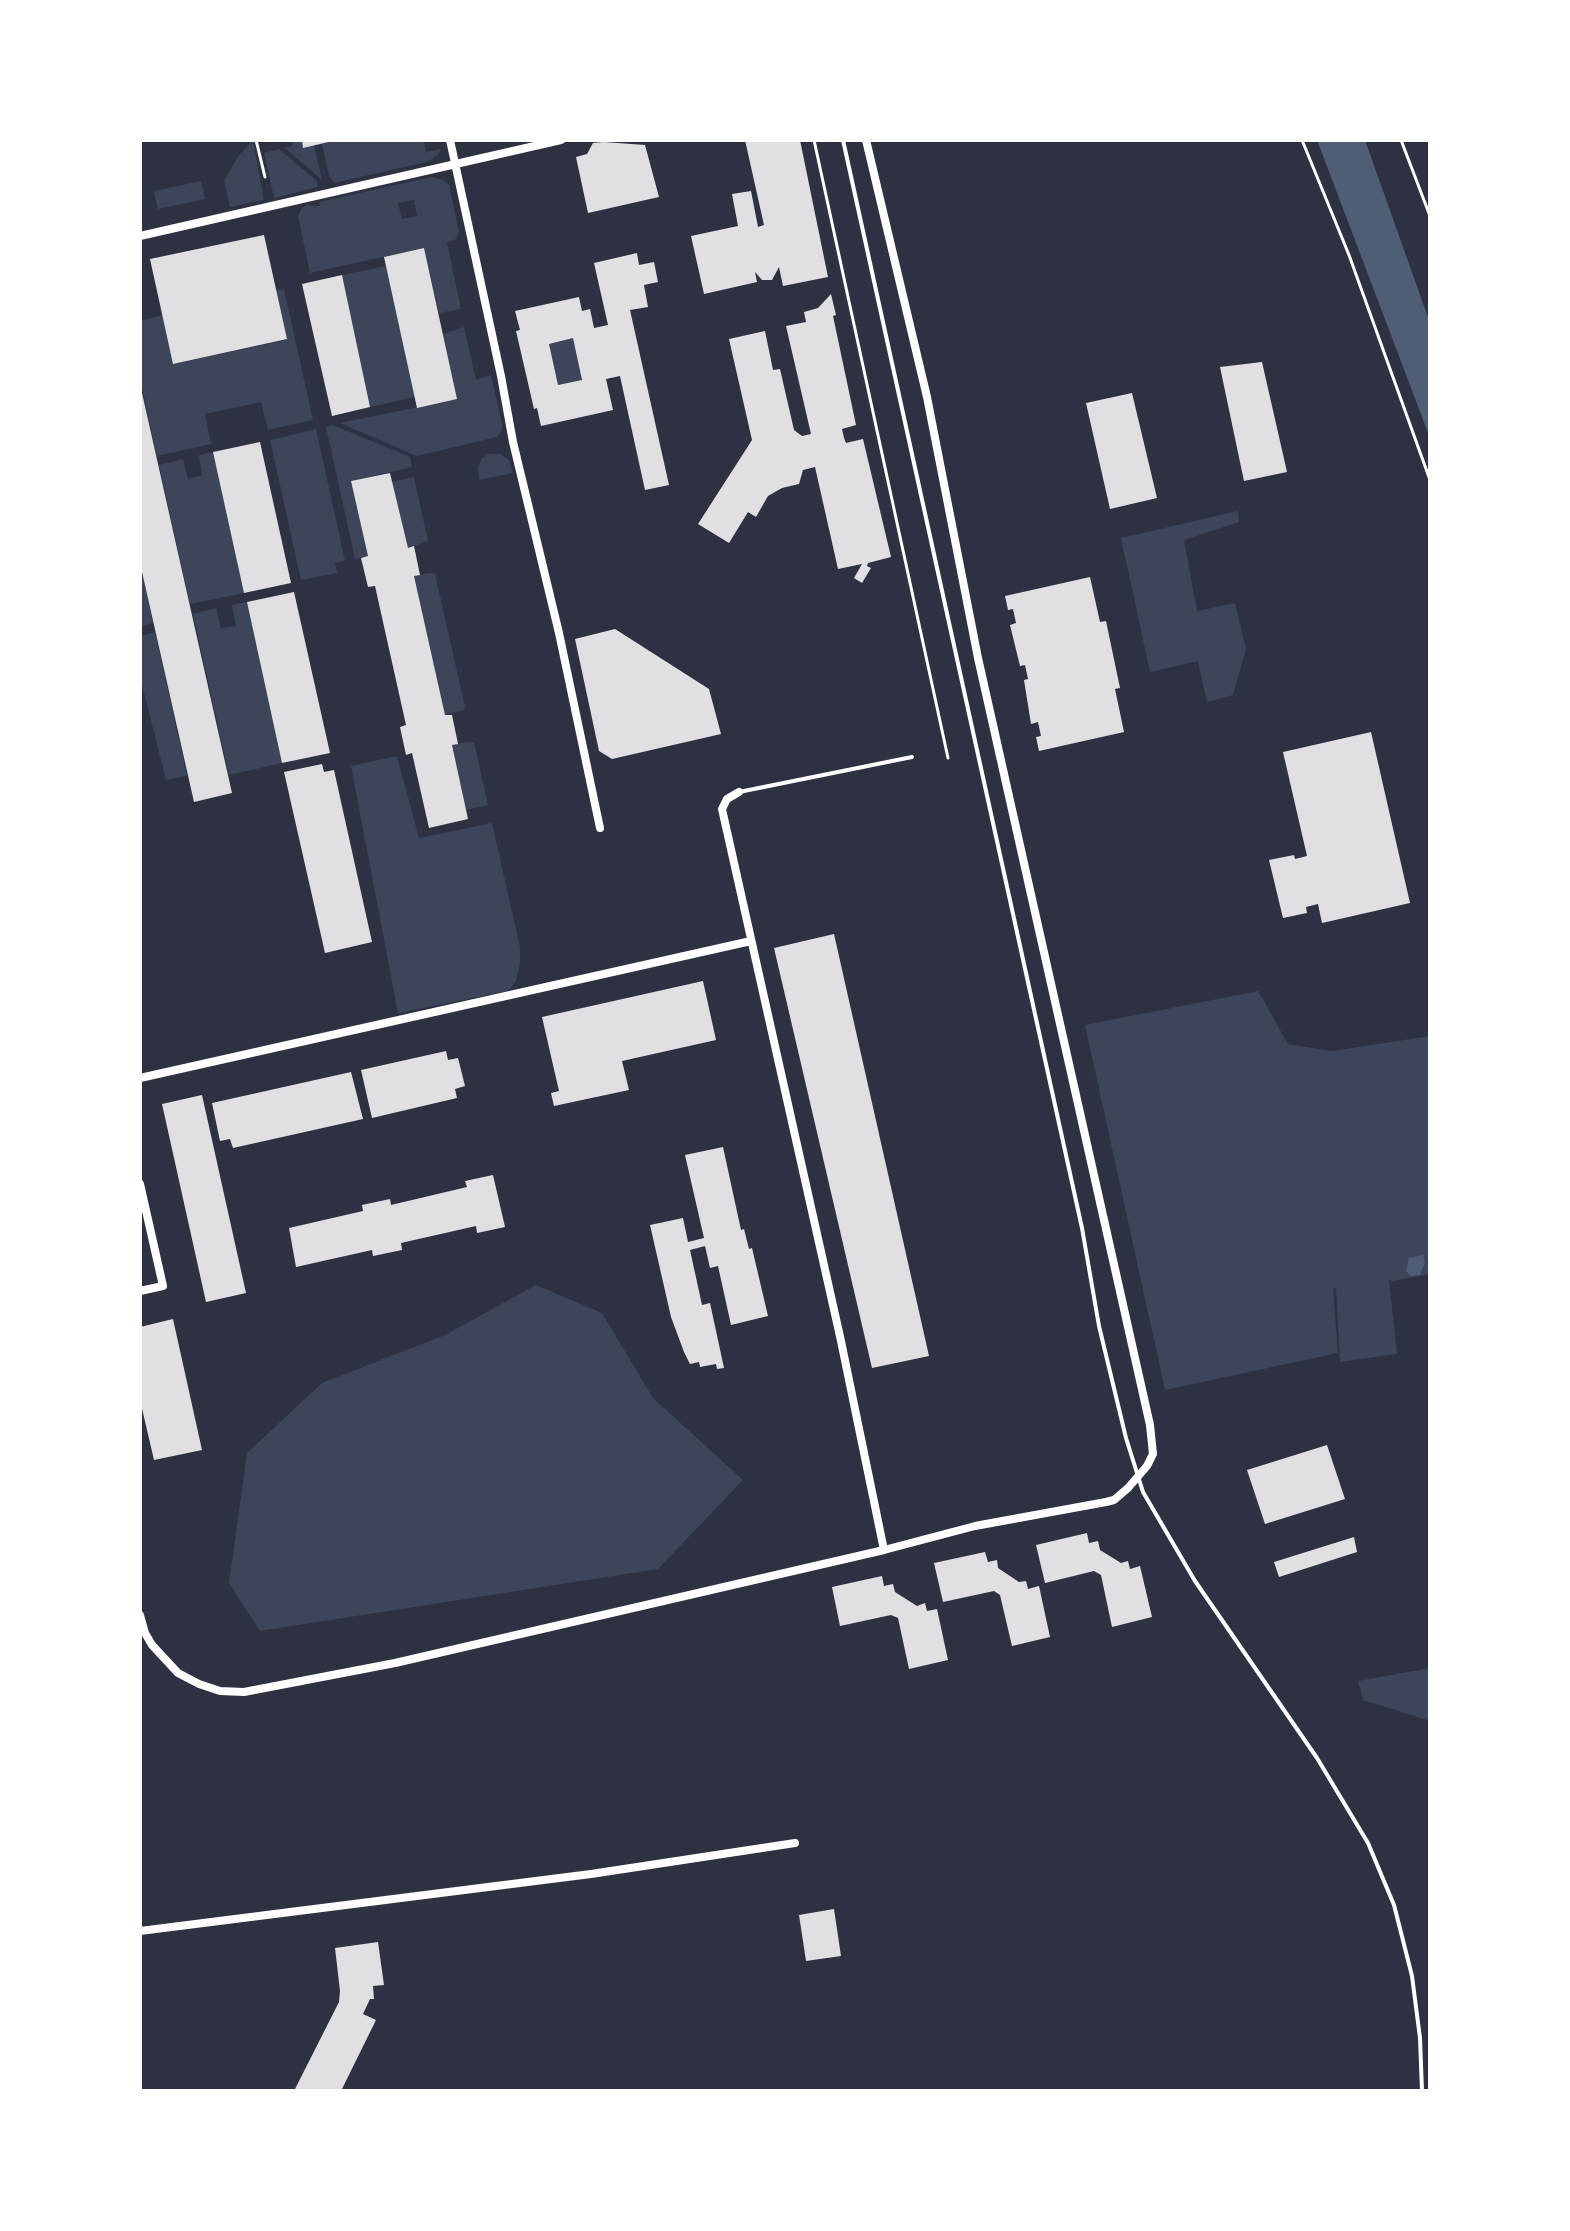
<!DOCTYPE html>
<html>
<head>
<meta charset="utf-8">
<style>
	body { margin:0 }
	#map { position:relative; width:1570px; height:2231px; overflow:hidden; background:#2d3142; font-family:"PT Sans Narrow",sans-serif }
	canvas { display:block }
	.frame { position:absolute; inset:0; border:142px solid #fff; pointer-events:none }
</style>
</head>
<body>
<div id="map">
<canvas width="1570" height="2231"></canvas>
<div class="frame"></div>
</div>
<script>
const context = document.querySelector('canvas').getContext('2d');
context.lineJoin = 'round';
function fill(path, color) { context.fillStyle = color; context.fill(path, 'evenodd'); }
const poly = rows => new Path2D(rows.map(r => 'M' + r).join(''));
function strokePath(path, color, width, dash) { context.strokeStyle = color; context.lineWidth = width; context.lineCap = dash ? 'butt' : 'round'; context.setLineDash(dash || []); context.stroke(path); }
fill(poly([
	[253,140,264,200,230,207,224,181,237,158],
	[292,140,302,140,304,148,314,145,322,180,285,148,293,146],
	[338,140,424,140,426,152,441,149,437,156,427,162,334,183,329,176,322,144],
	[279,149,317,181,318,187,274,198,264,153],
	[431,177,443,180,449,185,459,232,455,240,447,242,461,309,439,313,424,248,310,273,298,216,302,208,309,204,310,206,320,206,319,202],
	[414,200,417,216,402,219,398,203],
	[201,181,205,199,158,209,154,191],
	[386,266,415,397,370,407,342,275],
	[284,289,313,420,268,430,261,402,205,414,211,444,157,456,140,378,140,321,163,315,174,364,286,340,275,291],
	[464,327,476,380,491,375,502,424,502,430,497,437,417,456,340,423,457,399,443,334],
	[573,338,582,380,558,385,549,344],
	[333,425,410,457,412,467,351,481,368,556,355,559,326,427],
	[316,429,345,561,335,563,337,573,301,580,270,440],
	[213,452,244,593,190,604,159,465,183,459,188,479,202,475,199,455],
	[500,454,509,460,513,473,479,480,478,467,482,458,489,454],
	[414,477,428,541,408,548,392,482],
	[1238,511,1239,522,1184,540,1197,611,1235,603,1246,649,1233,695,1207,702,1198,661,1150,672,1121,538],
	[140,563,153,623,140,627],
	[429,573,435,574,465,707,464,710,445,715,414,576],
	[247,602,282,763,229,775,193,614,216,608,221,628,236,626,232,605],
	[155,632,187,776,166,780,140,677,140,636],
	[467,742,474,742,488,805,466,810,452,745],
	[397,756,419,838,492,823,520,947,520,964,516,981,508,991,398,1013,351,766],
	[1258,991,1288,1044,1332,1051,1430,1036,1430,1274,1393,1281,1389,1280,1397,1354,1340,1362,1336,1288,1333,1289,1338,1353,1165,1390,1085,1025],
	[536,1285,602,1313,653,1398,743,1480,658,1569,260,1631,229,1583,247,1453,322,1383,445,1335],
	[1430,1668,1430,1721,1363,1700,1358,1681]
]), '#3c4559');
fill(poly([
	[1317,140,1365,140,1430,323,1430,438],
	[1423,1255,1425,1262,1420,1275,1411,1276,1406,1271,1409,1258]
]), '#4f5d75');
fill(poly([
	[302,140,332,140,333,141,303,148],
	[745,140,800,140,828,277,783,286,779,267,772,280,762,280,755,272,757,282,704,294,691,236,738,226,732,194,751,191,758,227,764,225],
	[604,142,645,145,659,197,588,213,576,157,587,154,593,143],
	[264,235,287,339,173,364,150,259],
	[424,248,457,399,417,408,384,257],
	[637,253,639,265,654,262,658,282,644,285,648,307,630,310,669,485,645,490,620,376,606,379,613,410,541,426,537,408,534,409,516,331,520,330,515,311,579,297,582,311,590,309,594,328,608,325,594,263],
	[573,338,582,380,558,385,549,344],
	[342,275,370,407,332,416,302,284],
	[831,294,836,315,833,316,856,425,842,429,844,438,846,443,863,439,891,557,868,563,867,566,871,568,862,583,854,578,862,564,838,569,815,467,803,470,799,484,782,488,768,496,756,517,748,512,729,543,698,524,752,440,729,339,765,331,773,370,780,369,794,430,802,436,811,434,786,326,806,322,804,312,818,308],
	[1262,362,1287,472,1244,481,1220,367],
	[140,384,232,793,194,802,140,563],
	[1132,393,1157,498,1110,509,1086,403],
	[260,442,291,583,244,593,213,452],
	[390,473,408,548,414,546,420,575,414,576,445,715,452,715,458,744,452,745,468,819,429,828,412,753,406,755,400,727,406,725,375,586,368,587,361,558,368,556,351,481],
	[1090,577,1100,622,1106,621,1120,688,1115,689,1124,732,1039,751,1036,737,1041,736,1038,722,1031,724,1024,680,1028,679,1025,665,1020,666,1010,625,1016,623,1013,609,1008,610,1005,596],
	[294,592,330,753,282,763,247,602],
	[615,629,709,689,721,734,612,759,599,751,575,639],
	[1371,732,1410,903,1322,923,1318,904,1306,907,1307,913,1283,918,1269,860,1294,855,1295,859,1307,856,1283,752],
	[322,764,324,772,334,770,372,942,325,953,284,772],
	[834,934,929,1356,872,1368,774,948],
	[703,981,716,1040,622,1061,629,1090,554,1106,551,1093,559,1091,542,1017],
	[446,1051,448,1060,458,1058,465,1086,455,1089,457,1098,372,1118,361,1070],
	[351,1072,363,1119,233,1148,230,1139,220,1141,212,1103],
	[202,1095,246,1293,206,1302,162,1104],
	[723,1147,741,1230,744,1229,749,1249,752,1248,768,1316,731,1325,718,1266,710,1268,705,1246,690,1250,702,1305,710,1303,724,1368,717,1369,716,1364,700,1367,699,1362,690,1364,684,1352,671,1317,650,1225,683,1218,688,1242,704,1238,685,1155],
	[493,1175,505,1227,477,1233,476,1226,401,1243,402,1250,373,1256,372,1250,296,1267,289,1228,363,1211,362,1205,390,1199,391,1205,467,1187,465,1181],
	[173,1319,202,1450,154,1460,140,1400,140,1327],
	[1327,1445,1345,1499,1265,1524,1247,1470],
	[1087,1533,1089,1543,1098,1541,1100,1550,1121,1563,1128,1561,1130,1569,1140,1566,1152,1617,1112,1627,1101,1575,1094,1571,1045,1583,1036,1545],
	[1354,1537,1357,1552,1279,1577,1274,1562],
	[985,1552,988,1562,997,1560,998,1568,1019,1582,1026,1581,1028,1589,1039,1586,1050,1637,1012,1646,1000,1595,994,1591,943,1602,934,1563],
	[882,1576,884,1586,893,1584,895,1592,917,1606,925,1603,927,1611,937,1609,948,1660,909,1669,898,1618,891,1615,840,1626,832,1587],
	[834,1909,841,1956,806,1961,799,1915],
	[378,1942,384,1985,373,1986,374,1999,370,1999,363,2014,376,2020,341,2091,294,2091,339,2002,340,1991,335,1948]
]), '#e0e0e3');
strokePath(poly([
	[256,140,265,177],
	[814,140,948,758],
	[1302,140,1349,255,1430,480],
	[1401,140,1430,216]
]), '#fff', 3);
strokePath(poly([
	[843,140,1082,1228,1099,1326,1126,1438,1143,1492,1195,1581,1317,1758,1368,1843,1394,1905,1412,1976,1420,2038,1422,2091],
	[739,792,912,757]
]), '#fff', 4);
strokePath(poly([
	[450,140,501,376,513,442,559,633,600,828],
	[140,236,561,140],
	[739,792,727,799,722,809,841,1341,884,1550],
	[140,1078,751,941],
	[140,1184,163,1286,140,1291],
	[140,1615,145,1633,152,1645,178,1673,199,1684,220,1691,244,1692,395,1663,884,1550,975,1526,1106,1502,1114,1500,1128,1488,1147,1466,1153,1454,1150,1425,978,658,927,397,866,140],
	[140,1931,591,1874,795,1843]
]), '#fff', 8);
</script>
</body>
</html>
